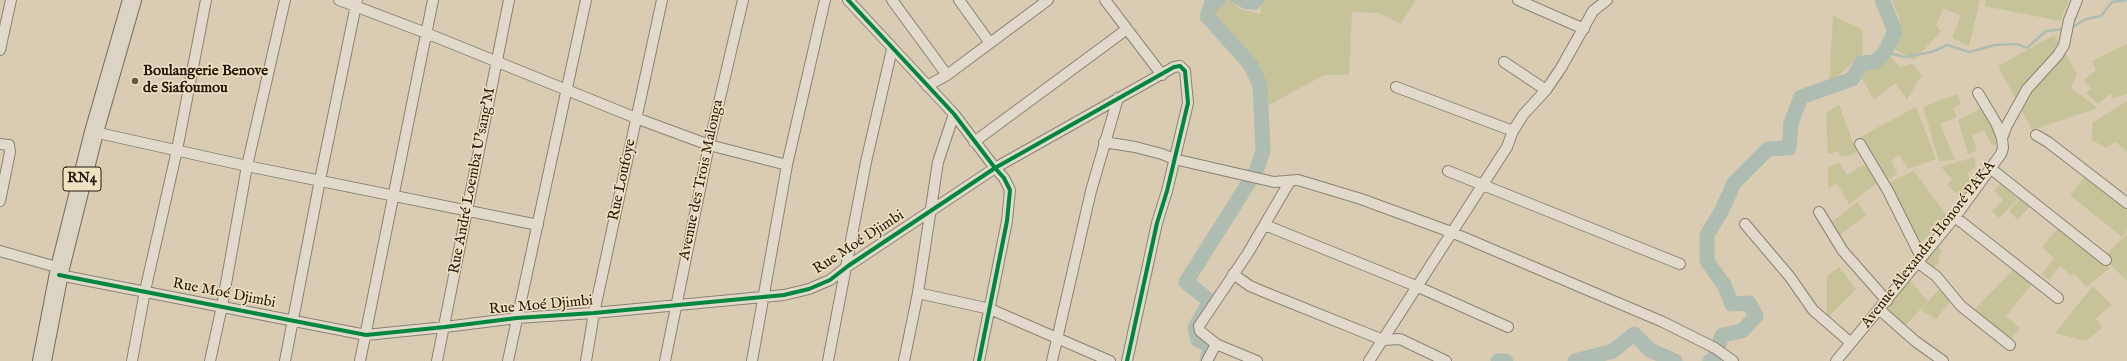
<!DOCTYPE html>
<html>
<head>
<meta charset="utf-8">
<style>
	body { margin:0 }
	canvas { display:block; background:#d9ccb2 }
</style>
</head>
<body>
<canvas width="2127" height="361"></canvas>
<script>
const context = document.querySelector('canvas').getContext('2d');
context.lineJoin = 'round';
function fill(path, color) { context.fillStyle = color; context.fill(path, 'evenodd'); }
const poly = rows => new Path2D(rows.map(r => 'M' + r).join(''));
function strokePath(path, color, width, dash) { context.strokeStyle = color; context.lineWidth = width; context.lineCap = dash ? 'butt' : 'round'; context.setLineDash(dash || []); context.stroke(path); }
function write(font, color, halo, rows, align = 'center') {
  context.font = font + ' "IM FELL English",serif'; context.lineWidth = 3; context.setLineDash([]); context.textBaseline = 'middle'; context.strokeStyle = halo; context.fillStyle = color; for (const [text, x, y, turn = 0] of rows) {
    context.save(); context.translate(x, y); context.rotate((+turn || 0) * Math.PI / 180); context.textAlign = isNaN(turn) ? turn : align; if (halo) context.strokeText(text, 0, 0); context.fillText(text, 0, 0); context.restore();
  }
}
fill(poly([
	[1214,0,1229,0,1240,9,1261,14,1261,0,1415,0,1401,24,1379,13,1352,12,1349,75,1324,75,1267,106,1232,46,1215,23],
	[1892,0,1980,0,1969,46,1952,38,1961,15,1943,9,1936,25,1941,32,1914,60,1888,45,1901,23],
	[1986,0,2069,0,2060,21,1984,6],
	[1833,16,1863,30,1862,55,1829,83],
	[2054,35,2077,74,2071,88,2098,108,2032,130,1998,66],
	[2127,44,2127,94,2113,98,2111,93,2098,104,2086,93,2091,89,2084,80,2096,70,2092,61],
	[1887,53,1900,67,1912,64,1922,75,1907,99,1895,83,1874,100,1858,71],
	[1957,94,1961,104,1953,108,1957,117,1940,124,1955,160,1939,161,1923,107],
	[2127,101,2127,151,2115,142,2106,148,2092,140,2092,123],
	[1839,105,1857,153,1841,157,1838,151,1828,154,1826,113],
	[1916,107,1936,159,1908,169,1899,155,1891,162,1898,174,1883,182,1862,136],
	[1984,107,2005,141,1992,146,1984,130,1972,136,1977,151,1968,154,1958,120],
	[1974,157,1976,166,1967,174,1973,182,1961,197,1947,185,1952,179,1941,167],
	[1839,163,1847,175,1865,164,1877,183,1849,204,1837,184,1828,188,1828,167],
	[1914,171,1948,217,1917,246,1886,184],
	[2087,174,2127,207,2127,230,2122,237,2070,195],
	[2001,183,2018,199,1999,218,1992,211,2003,200,1994,190],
	[2021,198,2030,206,2018,220,2009,211],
	[1858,202,1866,216,1829,242,1829,224],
	[2060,226,2110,268,2086,287,2074,273,2071,276,2060,266,2049,280,2042,274,2054,258,2042,247],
	[2127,234,2127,281,2103,257],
	[1935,243,1942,251,1938,256,1940,262,1930,271,1920,260],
	[1839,267,1856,289,1827,318,1827,276],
	[2015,268,2032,284,2006,316,2020,328,2008,343,1969,315],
	[1908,279,1928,301,1903,328,1883,308],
	[2093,286,2112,305,2096,318,2102,328,2086,341,2055,333],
	[1939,289,1951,301,1936,319,1921,310]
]), '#c6c399');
fill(poly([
	[1228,0,1265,0,1265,1,1257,10,1244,9]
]), '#afbcb1');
strokePath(poly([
	[2071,28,2086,19,2101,16,2112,2,2127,0],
	[1885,52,1904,57,1932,52,1947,45,1969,52,1995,45,2017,44,2027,48,2046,31,2064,29]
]), '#afbcb1', 2.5);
strokePath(poly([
	[1207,361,1211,346,1198,340,1195,328,1210,301,1186,282,1256,171,1263,151,1260,85,1250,64,1207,16,1211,5,1218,0],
	[1498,361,1506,361],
	[1575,361,1613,351,1634,334,1650,350,1675,361],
	[1710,361,1714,359,1722,335,1742,331,1756,316,1749,303,1732,304,1724,285,1707,261,1707,235,1722,210,1734,183,1768,149,1789,148,1791,123,1801,97,1852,79,1862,63,1875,62,1885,52,1895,31,1882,0]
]), '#afbcb1', 15);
const street = poly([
	[339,0,426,33,636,118,709,145,787,165],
	[848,0,954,114,995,168,1174,67,1180,66,1185,71,1188,103,1167,191,1157,223,1127,361],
	[892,0,947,75],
	[959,0,990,43],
	[1105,0,1162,75],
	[1518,0,1584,29],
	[0,50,11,0],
	[1504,62,1546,90],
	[927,86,947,75,1048,0],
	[1396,87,1513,131],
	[1978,93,1996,123,2002,138],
	[94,132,247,166,538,225],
	[2036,135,2048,142,2127,203],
	[974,142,1127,29],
	[1104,142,1135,147,1162,154,1174,159,1274,182,1298,180,1361,199,1451,232,1663,322,1715,348,1733,361],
	[0,144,9,145,10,152,0,201],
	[1860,144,1888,191,1921,257],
	[1990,168,2106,260],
	[1448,171,1680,264],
	[1819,212,1843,251,1887,301],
	[1955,217,2058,298],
	[1745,224,1790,277,1813,310,1851,343],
	[1265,225,1416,286,1508,327],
	[0,251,60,268],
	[1917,262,1936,276,1961,306,2010,345],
	[1233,274,1250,286,1269,294,1383,340,1400,339,1446,361],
	[59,275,366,335,445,327,517,318,594,313,784,295,809,289,830,280,848,266,995,168,1004,178,1010,190,1007,221,979,361],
	[918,293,990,309,1110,361],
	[1880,310,1915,341,1943,361],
	[1216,344,1257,361],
	[132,361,145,291,177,150,206,0],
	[210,361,222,306,247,166,285,0],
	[285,361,320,180,357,0],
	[360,361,433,0],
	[437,361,509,0],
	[508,361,586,0],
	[586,361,594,313,662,0],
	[665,361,709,145,743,0],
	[752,361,787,165,825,0],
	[828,361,866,162,892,49],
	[904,361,918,293,938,162,954,114],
	[1052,361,1091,191,1118,98],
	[1207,361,1216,344,1200,331,1199,326,1248,253,1290,181],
	[1369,361,1507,147,1513,131,1523,115,1546,90,1561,68,1593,11,1607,0],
	[1836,361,1955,217,2001,154,2003,148,2002,138,2007,125,2027,89,2058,55,2064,45,2069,20,2077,0]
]);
const highway = poly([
	[42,361,60,268,94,132,132,0]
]);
strokePath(street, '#8b8272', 12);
strokePath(highway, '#726a5c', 20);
strokePath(street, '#e1dacc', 10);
strokePath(highway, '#dbd4c5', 18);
strokePath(poly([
	[848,0,954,114,995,168,1174,67,1180,66,1185,71,1188,103,1167,191,1157,223,1127,361],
	[59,275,366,335,445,327,517,318,594,313,784,295,809,289,830,280,848,266,995,168,1004,178,1010,190,1007,221,979,361]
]), '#00873e', 4);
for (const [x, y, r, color] of [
	[135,81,4,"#645847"]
]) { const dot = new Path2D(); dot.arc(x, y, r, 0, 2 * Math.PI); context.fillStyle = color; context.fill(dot); strokePath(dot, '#f1e2c2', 1.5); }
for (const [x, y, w] of [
	[82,179,38]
]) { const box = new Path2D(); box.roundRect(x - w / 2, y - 12, w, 24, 3); context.fillStyle = '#f1e2c2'; context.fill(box); strokePath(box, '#25190e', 1); }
write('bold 14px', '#25190e', null, [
	["RN4",82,179]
]);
write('bold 15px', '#25190e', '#f1e2c2', [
	["Boulangerie Benove",143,72],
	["de Siafoumou",143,89]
], 'left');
write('15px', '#25190e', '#f1e2c2', [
	["Rue Loufoye",623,180,-78],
	["Avenue des Trois Malonga",702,180,-78],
	["Rue André Loemba U'sang'M",473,181,-79],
	["Rue Moé Djimbi",859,243,-33],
	["Avenue Alexandre Honoré PAKA",1929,245,-52],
	["Rue Moé Djimbi",224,294,11],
	["Rue Moé Djimbi",541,306,-5]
]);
</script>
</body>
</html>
